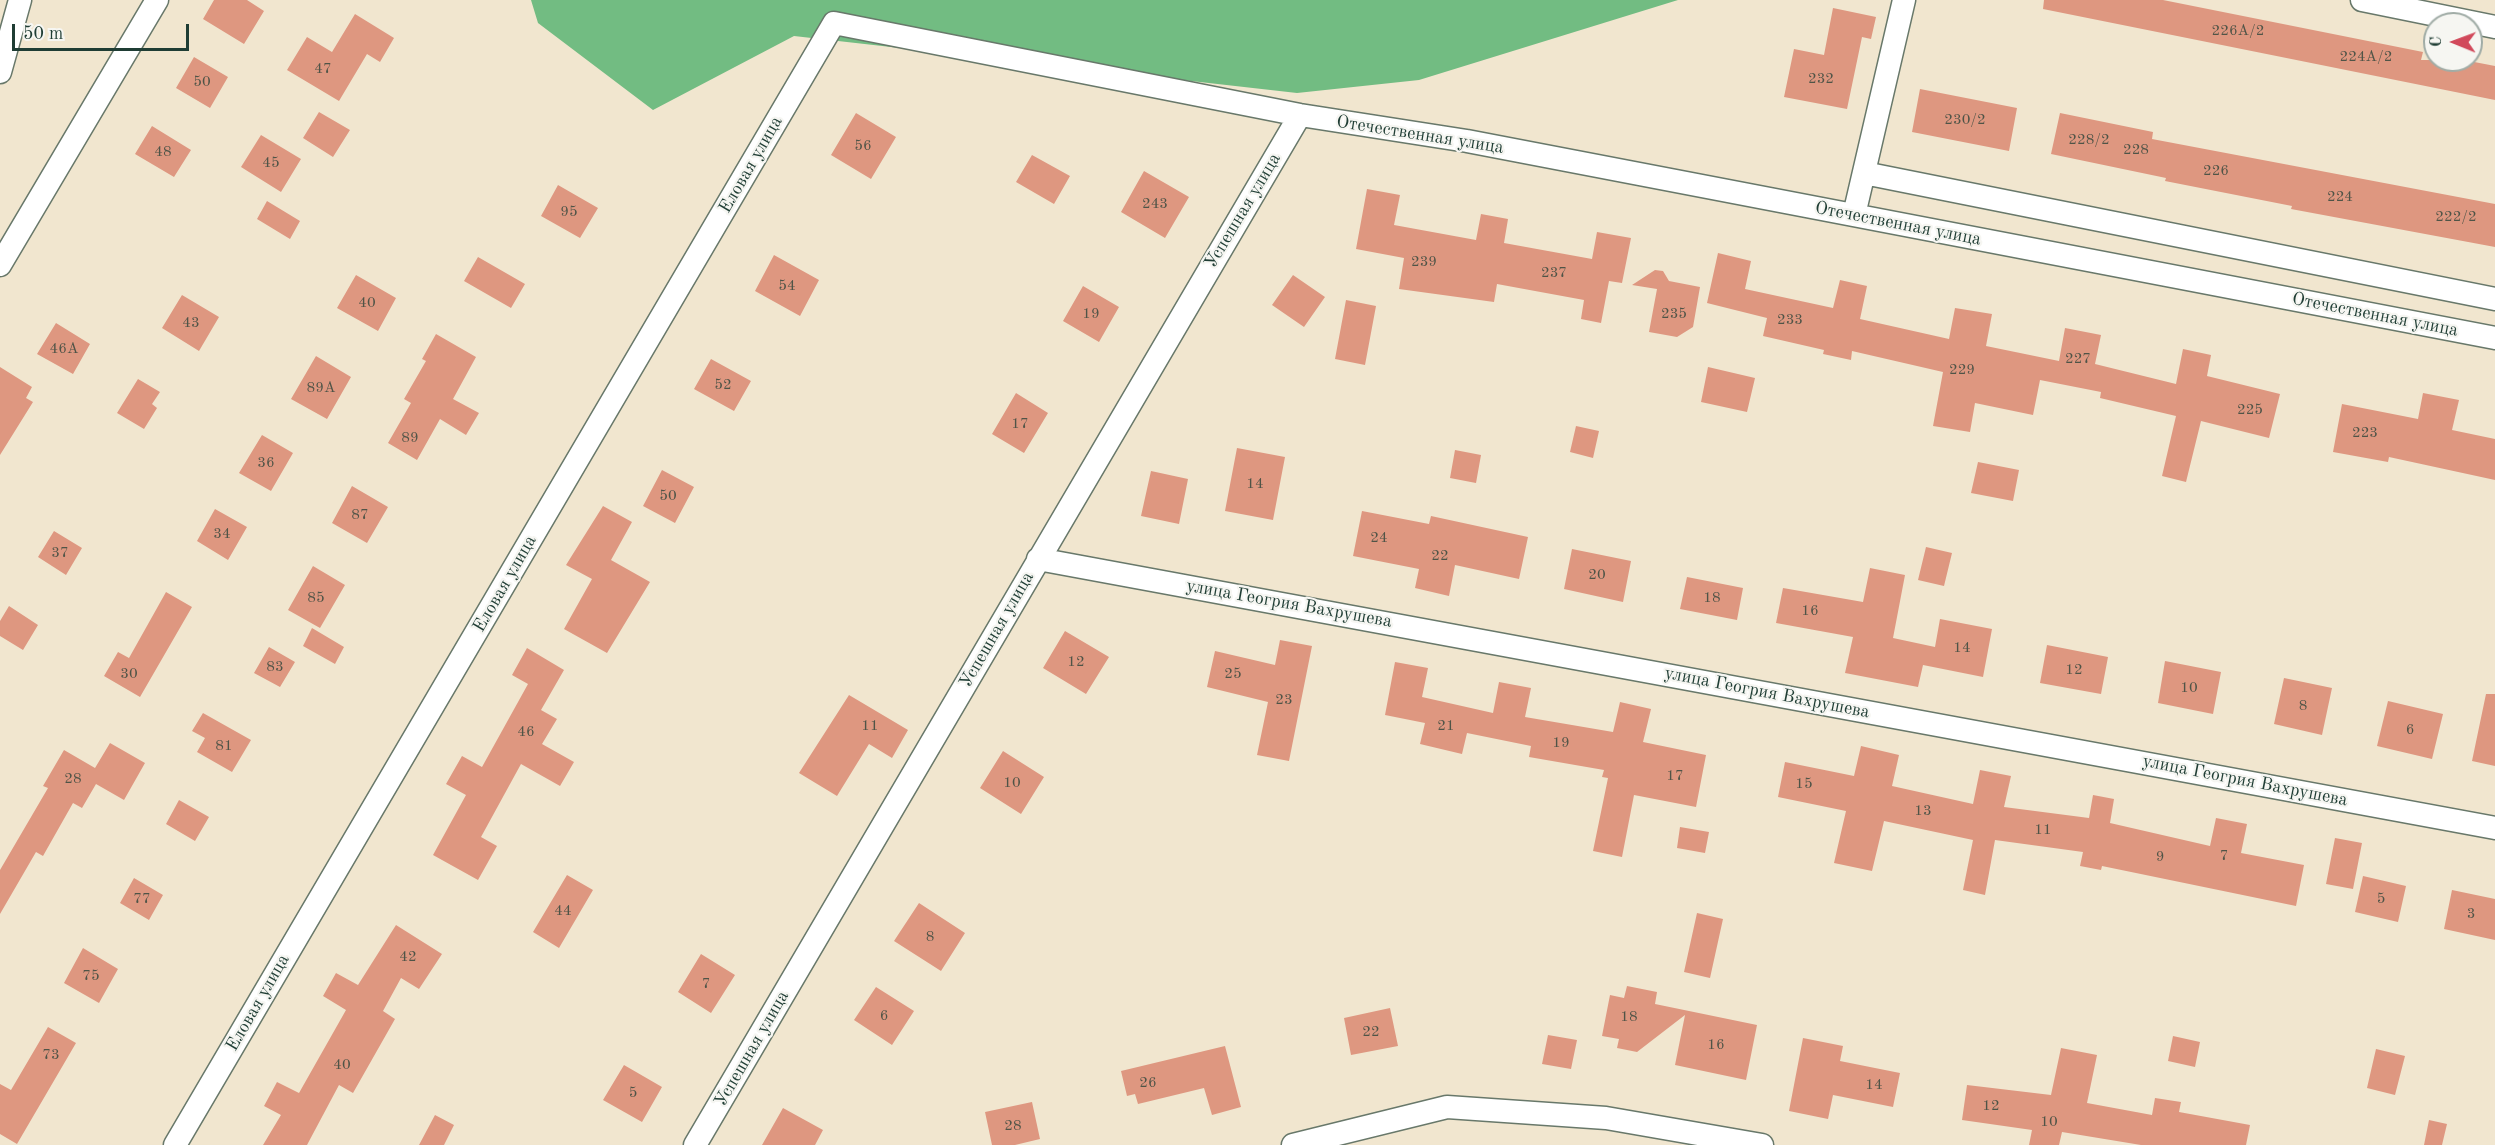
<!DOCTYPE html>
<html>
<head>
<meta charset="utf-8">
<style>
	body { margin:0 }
	#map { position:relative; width:2495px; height:1145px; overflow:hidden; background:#f1e6cf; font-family:"Old Standard TT",serif }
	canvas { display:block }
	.north { position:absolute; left:2423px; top:12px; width:60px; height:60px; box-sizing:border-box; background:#f6f6f2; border:2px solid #a0aca6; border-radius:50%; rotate:271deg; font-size:16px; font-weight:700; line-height:24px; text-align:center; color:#1f3d34 }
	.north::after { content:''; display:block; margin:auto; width:21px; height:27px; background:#d1495b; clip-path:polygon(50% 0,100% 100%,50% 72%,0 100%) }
	.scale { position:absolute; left:12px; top:24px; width:177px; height:27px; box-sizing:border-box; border:3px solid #1f3d34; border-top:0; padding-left:8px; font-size:18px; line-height:21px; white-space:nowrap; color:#1f3d34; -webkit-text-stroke:4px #f6f6f2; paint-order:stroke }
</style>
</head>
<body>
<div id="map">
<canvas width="2495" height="1145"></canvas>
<div class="north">С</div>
<div class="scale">50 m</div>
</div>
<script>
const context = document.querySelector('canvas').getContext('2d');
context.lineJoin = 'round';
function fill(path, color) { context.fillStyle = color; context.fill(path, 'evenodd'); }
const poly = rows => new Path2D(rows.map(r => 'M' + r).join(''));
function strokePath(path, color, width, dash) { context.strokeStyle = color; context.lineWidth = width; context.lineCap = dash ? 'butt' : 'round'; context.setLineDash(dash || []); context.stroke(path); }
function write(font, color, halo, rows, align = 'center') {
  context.font = font + ' "Old Standard TT",serif'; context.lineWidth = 4.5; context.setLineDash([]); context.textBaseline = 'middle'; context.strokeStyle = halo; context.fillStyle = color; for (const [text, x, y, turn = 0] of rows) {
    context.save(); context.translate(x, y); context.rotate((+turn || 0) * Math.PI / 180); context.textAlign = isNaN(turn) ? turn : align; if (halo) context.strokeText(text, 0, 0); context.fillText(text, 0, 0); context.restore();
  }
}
fill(poly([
	[531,0,1678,0,1419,80,1297,93,794,36,653,110,538,23]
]), '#72bc82');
fill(poly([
	[214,0,247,0,264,11,244,44,203,19],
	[2044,0,2163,0,2423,52,2421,60,2464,60,2495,66,2495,100,2043,9],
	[1833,8,1876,17,1871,39,1862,37,1847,109,1784,97,1794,49,1824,55],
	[355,14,394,38,380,62,367,54,339,101,287,70,307,37,332,52],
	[194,57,228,77,210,108,176,88],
	[1920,89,2017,108,2009,151,1912,132],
	[319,112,350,130,333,157,303,138],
	[856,113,896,137,871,179,831,155],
	[2060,113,2153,132,2152,139,2495,204,2495,247,2291,209,2292,206,2165,181,2166,178,2051,154],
	[152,126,191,150,174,177,135,154],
	[261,135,301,159,281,192,241,167],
	[1032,155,1070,176,1054,204,1016,182],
	[1144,171,1189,197,1165,238,1121,212],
	[558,185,598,208,580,238,541,216],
	[1367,189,1400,195,1394,225,1476,240,1481,214,1508,219,1504,243,1592,259,1597,232,1631,238,1622,283,1609,281,1601,323,1581,319,1584,300,1497,284,1494,302,1399,289,1404,258,1356,249],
	[267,201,300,221,290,239,257,219],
	[1718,253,1751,261,1745,289,1833,308,1840,280,1867,286,1860,319,1949,339,1955,308,1992,314,1986,346,2059,361,2065,328,2101,335,2095,364,2176,384,2183,349,2211,355,2207,376,2280,394,2269,438,2201,421,2186,482,2162,476,2176,416,2100,398,2101,392,2040,380,2033,415,1975,403,1970,432,1933,426,1943,372,1852,351,1851,360,1823,354,1824,350,1763,336,1767,318,1707,303],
	[774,255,819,280,800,316,755,291],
	[478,257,525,284,511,308,464,281],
	[1655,270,1663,271,1669,281,1700,287,1693,327,1677,337,1649,332,1657,289,1632,285],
	[356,275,396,298,378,331,337,308],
	[1293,275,1325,297,1304,327,1272,305],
	[1083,286,1119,307,1099,342,1063,321],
	[182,295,219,317,199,351,162,328],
	[1346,300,1376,306,1365,365,1335,359],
	[56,323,90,344,73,374,37,354],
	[436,334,476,357,453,399,479,413,466,435,440,419,417,460,388,443,411,403,404,399,426,361,422,359],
	[316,356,351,377,327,419,291,399],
	[711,359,751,381,734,411,694,389],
	[0,367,32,387,26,398,33,402,0,455],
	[1708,367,1755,378,1747,412,1701,402],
	[138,379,160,392,152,404,157,408,144,429,117,413],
	[1016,393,1048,413,1024,453,992,434],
	[2423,393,2459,400,2452,430,2495,439,2495,480,2389,457,2388,462,2333,452,2342,404,2418,419],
	[1576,426,1599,431,1593,458,1570,452],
	[262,435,293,453,271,491,239,473],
	[1237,448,1285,457,1273,520,1225,511],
	[1455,450,1481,455,1476,483,1450,478],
	[1978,462,2019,470,2013,501,1971,493],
	[662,470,694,487,675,523,643,506],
	[1151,471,1188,479,1179,524,1141,516],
	[352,486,388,507,367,543,332,523],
	[603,506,632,522,611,560,650,582,607,653,564,629,592,579,566,565],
	[215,509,247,527,228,560,197,541],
	[1362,511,1429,524,1431,516,1528,537,1519,579,1455,565,1449,596,1415,588,1419,569,1353,556],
	[54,531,82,548,66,575,38,557],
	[1926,547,1952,553,1944,586,1918,580],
	[1572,549,1631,561,1623,602,1564,589],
	[313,566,345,585,320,628,288,610],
	[1870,568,1905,575,1893,638,1935,647,1940,619,1992,629,1983,677,1923,665,1918,687,1845,673,1853,637,1776,623,1783,588,1863,602],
	[1687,577,1743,588,1737,620,1680,609],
	[166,592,192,607,140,697,104,676,118,652,129,658],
	[9,606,38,625,23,650,0,636,0,621],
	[312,628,344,647,335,664,303,646],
	[1065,631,1109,657,1086,694,1043,668],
	[1280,640,1312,646,1289,761,1257,755,1268,702,1207,687,1215,651,1275,665],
	[2047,645,2108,657,2101,694,2040,683],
	[269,647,295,662,280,687,254,673],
	[527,648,564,670,541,710,557,719,542,744,574,762,560,786,521,764,481,837,497,846,478,880,433,855,466,795,446,784,462,756,482,767,528,684,512,675],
	[2165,661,2221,672,2213,714,2158,703],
	[1395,662,1428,668,1422,697,1493,713,1499,682,1531,688,1525,717,1613,732,1620,702,1651,709,1643,742,1706,755,1696,807,1634,795,1622,857,1593,851,1608,778,1602,777,1604,770,1529,757,1531,746,1467,733,1462,754,1420,744,1425,723,1385,715],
	[2284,678,2332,688,2322,735,2274,724],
	[2486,694,2495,694,2495,766,2472,761],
	[849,695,908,730,892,758,869,744,837,796,799,773],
	[2388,701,2443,714,2432,759,2377,746],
	[203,713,251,740,232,772,197,752,205,738,192,731],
	[110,743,145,763,124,800,96,784,82,808,73,803,43,856,36,852,0,914,0,870,48,788,43,786,64,750,95,768],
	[1861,746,1899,755,1892,786,1973,804,1980,770,2011,776,2004,807,2089,818,2093,795,2114,799,2110,823,2210,846,2216,818,2247,824,2241,853,2304,865,2296,906,2102,866,2101,870,2080,866,2083,852,1995,840,1985,895,1963,890,1973,840,1884,821,1872,871,1834,863,1846,811,1778,797,1785,762,1854,776],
	[1003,751,1044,777,1021,814,980,788],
	[179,800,209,817,195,841,166,824],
	[1680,827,1709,832,1705,853,1677,848],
	[2335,838,2362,843,2353,889,2326,884],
	[567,875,593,890,559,948,533,932],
	[2363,876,2406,886,2398,922,2355,912],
	[134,878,163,895,149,920,120,903],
	[2452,890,2495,899,2495,940,2444,929],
	[919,903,965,933,941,971,894,941],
	[1697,913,1723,919,1710,978,1684,972],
	[396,925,442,954,419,989,401,978,383,1011,395,1019,353,1093,339,1085,307,1145,263,1145,281,1115,264,1106,277,1082,299,1093,346,1010,323,996,336,973,358,985],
	[83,948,118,969,99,1003,64,983],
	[701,954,735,975,711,1013,678,992],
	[1627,986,1657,992,1655,1004,1757,1025,1746,1080,1675,1065,1685,1015,1637,1052,1617,1048,1619,1039,1602,1036,1610,995,1624,998],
	[876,987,914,1011,892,1045,854,1020],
	[1390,1008,1398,1046,1351,1055,1344,1018],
	[48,1027,76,1043,17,1144,0,1134,0,1084,11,1090],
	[1548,1035,1577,1040,1571,1069,1542,1064],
	[2173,1036,2200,1042,2195,1067,2168,1061],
	[1803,1038,1843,1046,1840,1061,1900,1073,1893,1107,1833,1095,1828,1119,1789,1111],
	[1225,1046,1241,1107,1212,1115,1204,1088,1138,1104,1135,1094,1127,1096,1121,1071],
	[2061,1048,2097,1055,2087,1103,2152,1115,2155,1098,2181,1102,2179,1112,2250,1125,2246,1145,2141,1145,2062,1132,2059,1145,2029,1145,2032,1130,1962,1120,1967,1085,2051,1095],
	[2376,1049,2405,1056,2395,1095,2367,1088],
	[624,1065,662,1087,642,1122,603,1100],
	[1032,1102,1040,1139,1015,1145,992,1145,985,1112],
	[783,1108,823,1130,815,1145,762,1145],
	[435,1115,454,1125,444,1145,419,1145],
	[2429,1120,2447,1124,2442,1145,2424,1145]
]), '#de9780');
const street = poly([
	[2362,0,2495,27],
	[0,72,20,0],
	[1864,173,2495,299],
	[1854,215,1904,0],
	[0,265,157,0],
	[1038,559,2495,828],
	[175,1145,834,23,1300,115,1467,141,2495,338],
	[695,1145,1300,115],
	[1293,1145,1447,1107,1606,1118,1762,1145]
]);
strokePath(street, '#68786a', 25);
strokePath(street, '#fff', 22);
write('15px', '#4f5447', null, [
	["226А/2",2238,31],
	["224А/2",2366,57],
	["47",323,69],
	["232",1821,79],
	["50",202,82],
	["230/2",1965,120],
	["228/2",2089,140],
	["56",863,146],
	["228",2136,150],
	["48",163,152],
	["45",271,163],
	["226",2216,171],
	["224",2340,197],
	["243",1155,204],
	["95",569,212],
	["222/2",2456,217],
	["239",1424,262],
	["237",1554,273],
	["54",787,286],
	["40",367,303],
	["19",1091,314],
	["235",1674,314],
	["233",1790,320],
	["43",191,323],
	["46А",64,349],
	["227",2078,359],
	["229",1962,370],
	["52",723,385],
	["89А",321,388],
	["225",2250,410],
	["17",1020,424],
	["223",2365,433],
	["89",410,438],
	["36",266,463],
	["14",1255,484],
	["50",668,496],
	["87",360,515],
	["34",222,534],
	["24",1379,538],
	["37",60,553],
	["22",1440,556],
	["20",1597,575],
	["85",316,598],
	["18",1712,598],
	["16",1810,611],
	["14",1962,648],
	["12",1076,662],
	["83",275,667],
	["12",2074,670],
	["30",129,674],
	["25",1233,674],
	["10",2189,688],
	["23",1284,700],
	["8",2303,706],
	["11",870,726],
	["21",1446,726],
	["6",2410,730],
	["46",526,732],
	["19",1561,743],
	["81",224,746],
	["17",1675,776],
	["28",73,779],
	["10",1012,783],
	["15",1804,784],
	["13",1923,811],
	["11",2043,830],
	["7",2224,856],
	["9",2160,857],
	["77",142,899],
	["5",2381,899],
	["44",563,911],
	["3",2471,914],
	["8",930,937],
	["42",408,957],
	["75",91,976],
	["7",706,984],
	["6",884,1016],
	["18",1629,1017],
	["22",1371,1032],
	["16",1716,1045],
	["73",51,1055],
	["40",342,1065],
	["26",1148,1083],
	["14",1874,1085],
	["5",633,1093],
	["12",1991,1106],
	["10",2049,1122],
	["28",1013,1126]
]);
write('18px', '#1f3d34', '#f6f6f2', [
	["Отечественная улица",1420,135,9],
	["Еловая улица",751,165,-60],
	["Успешная улица",1243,211,-59],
	["Отечественная улица",1898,224,11],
	["Отечественная улица",2375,315,11],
	["Еловая улица",505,584,-60],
	["улица Геогрия Вахрушева",1289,604,10],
	["Успешная улица",997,630,-60],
	["улица Геогрия Вахрушева",1767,693,11],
	["улица Геогрия Вахрушева",2245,781,11],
	["Еловая улица",258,1003,-60],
	["Успешная улица",752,1049,-60]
]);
</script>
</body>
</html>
